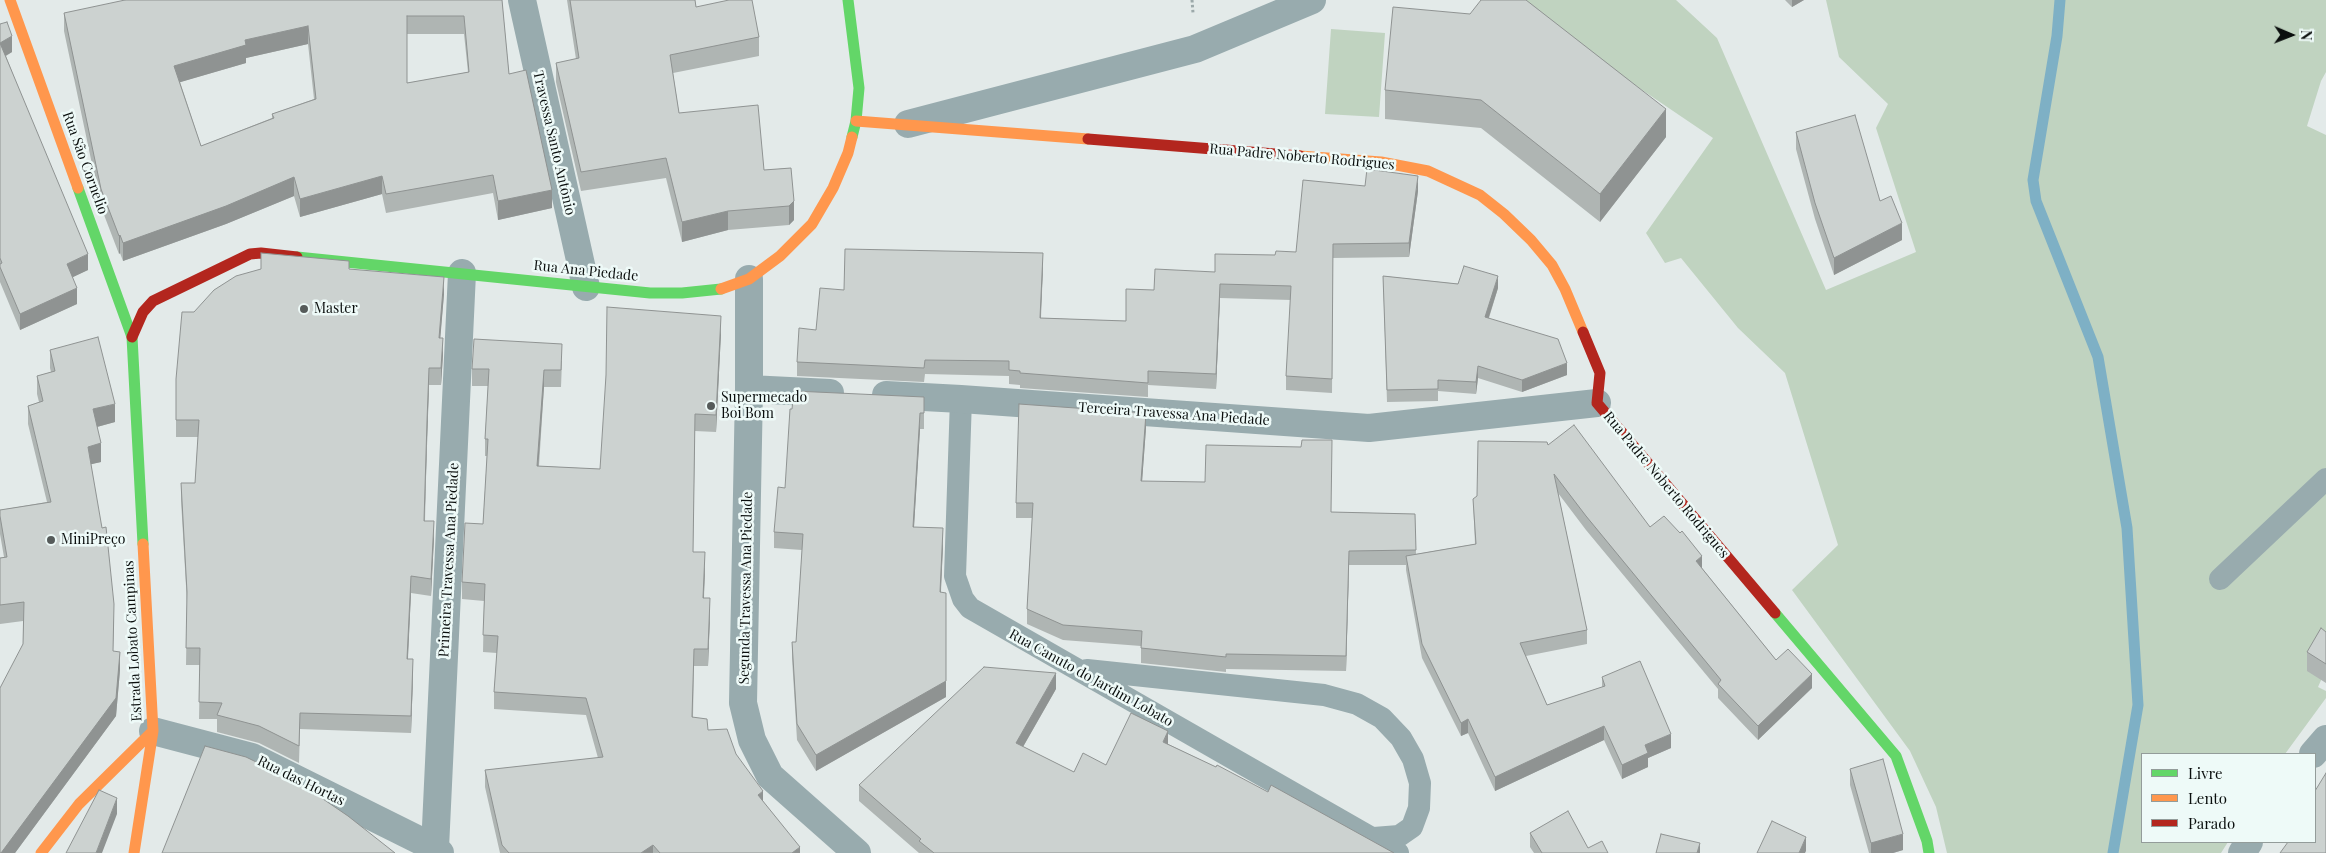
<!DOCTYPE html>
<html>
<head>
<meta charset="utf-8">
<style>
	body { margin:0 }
	#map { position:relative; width:2326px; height:853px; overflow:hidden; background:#e3eae9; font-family:"Playfair Display",serif }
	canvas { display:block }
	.legend { position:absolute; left:2141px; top:753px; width:175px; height:90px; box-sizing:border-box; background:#eefaf8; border:1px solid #939c9a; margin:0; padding:6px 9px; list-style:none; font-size:15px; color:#0a0e0d }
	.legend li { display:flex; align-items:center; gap:10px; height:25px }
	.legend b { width:25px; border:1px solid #939c9a }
	.north { position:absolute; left:2266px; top:10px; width:50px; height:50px; -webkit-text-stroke:4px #eefaf8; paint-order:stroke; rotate:91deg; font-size:14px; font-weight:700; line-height:20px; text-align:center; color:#0a0e0d }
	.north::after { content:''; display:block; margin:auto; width:18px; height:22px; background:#0a0e0d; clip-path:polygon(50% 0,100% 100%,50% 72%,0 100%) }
</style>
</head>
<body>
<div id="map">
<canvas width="2326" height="853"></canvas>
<ul class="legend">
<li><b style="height:6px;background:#63d668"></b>Livre</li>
<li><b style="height:6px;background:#ff974d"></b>Lento</li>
<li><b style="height:6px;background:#b3261e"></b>Parado</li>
</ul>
<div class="north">N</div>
</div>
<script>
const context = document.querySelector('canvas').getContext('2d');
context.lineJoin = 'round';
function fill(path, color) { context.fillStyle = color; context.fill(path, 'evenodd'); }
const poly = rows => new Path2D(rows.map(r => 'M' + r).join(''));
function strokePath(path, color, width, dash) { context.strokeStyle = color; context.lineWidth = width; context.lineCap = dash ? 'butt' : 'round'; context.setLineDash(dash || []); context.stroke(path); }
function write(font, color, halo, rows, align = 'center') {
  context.font = font + ' "Playfair Display",serif'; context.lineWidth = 5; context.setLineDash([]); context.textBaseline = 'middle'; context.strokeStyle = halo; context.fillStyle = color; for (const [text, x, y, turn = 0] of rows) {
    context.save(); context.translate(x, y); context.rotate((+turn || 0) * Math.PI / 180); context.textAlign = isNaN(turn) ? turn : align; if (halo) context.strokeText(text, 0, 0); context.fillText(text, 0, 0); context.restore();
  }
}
fill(poly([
	[1509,0,1676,0,1717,38,1826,290,1916,252,1876,128,1888,104,1839,57,1826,0,2326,0,2326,72,2321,81,2307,126,2326,135,2326,669,2318,687,2326,691,2326,698,2285,754,2142,754,2142,842,2228,842,2221,853,1947,853,1936,807,1910,751,1792,590,1838,545,1785,373,1738,328,1681,258,1665,263,1646,233,1713,138],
	[1331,29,1385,33,1379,117,1325,114]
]), '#c0d3c0');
strokePath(poly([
	[2060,0,2057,36,2033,180,2036,201,2098,357,2127,528,2138,705,2113,853]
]), '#7eb0c5', 11);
strokePath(poly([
	[1192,0,1193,13]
]), '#9ca9aa', 3, [2.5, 2.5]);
strokePath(poly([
	[961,399,955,576,963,599,970,608,1398,853],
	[2220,579,2326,479],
	[1087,670,1324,695,1357,704,1382,718,1401,738,1413,759,1420,783,1419,808,1412,827,1399,836,1374,838]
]), '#98abae', 22);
strokePath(poly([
	[522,0,586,287],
	[908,124,1195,49,1312,0],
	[749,279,749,389,743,703,752,740,770,776,857,853],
	[749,389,830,393],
	[886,395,961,399,1369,428,1597,403],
	[153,731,252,757,435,848,440,853],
	[2313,754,2326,739],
	[435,848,462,273],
	[2242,853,2249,842]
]), '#98abae', 28);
strokePath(poly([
	[848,0,859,88,856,121,852,137],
	[78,188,132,337,143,544],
	[297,257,650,293,682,293,721,289],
	[1775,613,1896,756,1927,841,1929,853]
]), '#63d668', 11);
strokePath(poly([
	[10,0,78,188],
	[856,121,1088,139],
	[1300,156,1381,162,1428,171,1480,195,1504,214,1531,240,1552,265,1565,289,1583,332],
	[721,289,749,279,780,256,812,224,833,188,848,153,852,137],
	[41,853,79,804,153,731],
	[134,853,153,731,143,544]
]), '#ff974d', 11);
strokePath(poly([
	[1088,139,1300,156],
	[1583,332,1600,373,1597,403,1775,613],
	[132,337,143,312,153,301,250,254,261,253,297,257]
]), '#b3261e', 11);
fill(poly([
	[502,0,509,74,552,208,498,220,493,193,386,213,382,194,300,217,294,196,226,224,123,261,120,253,119,254,101,207,64,31,64,13],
	[407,34,464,34,468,72,407,83],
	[308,44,314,99,272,114,272,118,201,146,180,82,246,63,246,58],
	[567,0,695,0,696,7,759,37,759,56,673,73,679,113,764,170,791,168,794,220,789,225,728,230,682,242,666,178,581,191,556,82,556,63,576,59],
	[1785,0,1804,0,1792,7],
	[0,24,12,52,6,56,88,270,72,277,77,304,20,330,0,282],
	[1385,90,1666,109,1666,137,1600,222,1481,128,1385,119],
	[1796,132,1880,201,1902,240,1834,275,1815,219,1796,149],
	[1365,186,1418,191,1409,257,1333,258,1332,393,1286,390,1286,376,1291,300,1220,298,1216,389,1148,385,1148,397,1020,388,1020,385,1009,384,1009,376,925,374,924,382,797,376,797,362,816,330,844,290,1043,267,1041,318,1126,321,1154,290,1215,272,1275,255,1296,252],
	[349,269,444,294,440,338,443,355,441,385,429,385,427,437,425,521,434,538,431,596,411,593,408,659,413,676,411,733,300,729,299,763,259,743,217,732,217,719,199,719,200,665,186,665,187,603,181,500,181,483,195,483,198,437,176,437,176,379,194,312],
	[1383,276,1498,288,1489,318,1567,375,1522,392,1478,378,1476,394,1438,391,1438,401,1387,402],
	[721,333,716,432,695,431,693,552,705,569,704,598,710,615,708,666,694,666,693,717,736,754,763,801,800,853,500,853,485,787,485,770,598,758,586,715,494,709,494,692,497,653,483,652,484,601,462,599,462,582,483,524,487,456,485,456,485,439,488,386,472,386,472,369,562,361,561,387,544,387,539,466,600,469],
	[50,350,115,422,97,427,101,462,91,464,114,623,113,651,120,670,116,716,15,853,0,853,23,644,23,621,0,624,0,558,4,557,0,534,0,510,47,502,28,424,28,406,39,402,37,394,37,376,51,372,50,368],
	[924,397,924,429,920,429,914,527,943,545,941,592,946,697,816,771,797,740,792,658,792,642,796,642,802,550,774,548,774,532,785,488],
	[1146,428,1142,481,1331,512,1415,514,1416,554,1475,544,1473,499,1548,445,1702,568,1776,660,1812,688,1758,740,1718,698,1718,689,1586,530,1558,493,1587,630,1587,644,1526,656,1547,705,1602,687,1602,677,1671,748,1648,758,1648,767,1622,779,1604,740,1495,791,1468,733,1461,736,1422,658,1406,570,1406,565,1349,565,1346,671,1226,669,1226,672,1141,663,1141,646,1063,640,1027,624,1027,609,1032,518,1016,518,1016,503],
	[2326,632,2326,683,2307,671,2307,652],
	[1056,689,1023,747,1074,772,1106,765,1168,744,1394,853,919,853,859,801,859,785],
	[1850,769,1903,850,1893,853,1869,853,1850,785],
	[1530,833,1588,848,1608,853,1534,853,1530,847]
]), '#afb5b3');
fill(poly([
	[1792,0,1804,0,1792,7],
	[308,26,308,44,246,58,246,63,174,84,174,66,245,40],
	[12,36,12,52,0,59,0,43],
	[1666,109,1666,137,1600,222,1600,194],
	[382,176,382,194,300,217,300,199],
	[1418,176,1418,191,1409,257,1409,243],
	[294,177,294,196,226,224,123,261,123,243],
	[552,190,552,208,498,220,498,201],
	[794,201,794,220,789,225,789,206],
	[728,211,728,230,682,242,682,222],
	[1902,223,1902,240,1834,275,1834,258],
	[120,235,120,253,119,254,119,236],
	[1043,253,1043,267,1040,332,1040,318],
	[88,254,88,270,67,280,67,264],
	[1498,276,1498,288,1485,329,1485,317],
	[444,277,444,294,439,354,439,338],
	[1220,284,1220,298,1216,389,1216,374],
	[77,288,77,304,20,330,20,314],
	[721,316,721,333,716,432,716,415],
	[443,338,443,355,441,385,441,368],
	[1567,363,1567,375,1522,392,1522,380],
	[1478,366,1478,378,1476,394,1476,382],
	[429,368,429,385,424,537,427,421],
	[544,370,544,387,537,483,537,466],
	[115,404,115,422,93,428,93,409],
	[920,413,920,429,913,543,913,527],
	[1146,413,1146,428,1141,496,1141,481],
	[101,443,101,462,88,465,88,447],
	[434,521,434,538,431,596,431,579],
	[943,528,943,545,940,608,940,592],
	[1349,551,1349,565,1346,671,1346,656],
	[705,552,705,569,703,615,703,598],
	[1702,556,1702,570,1696,561],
	[411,576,411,593,407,675,407,659],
	[710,598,710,615,708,666,708,649],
	[120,652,120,670,116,716,15,853,1,853],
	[413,659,413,676,411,733,411,716],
	[1056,673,1056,689,1016,759,1016,743],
	[1812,674,1812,688,1758,740,1758,726],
	[946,681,946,697,816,771,816,755],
	[1468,719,1468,733,1461,736,1461,723],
	[1604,726,1604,740,1495,791,1495,777],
	[1168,731,1168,746,1163,742],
	[1671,734,1671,748,1648,758,1648,767,1622,779,1622,765,1645,745],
	[763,791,763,808,758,795],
	[117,798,117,814,102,853,96,853],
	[1903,834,1903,850,1893,853,1871,853,1871,843],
	[1806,837,1806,851,1805,853,1799,853],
	[1700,843,1700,853,1697,853],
	[653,845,653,853,641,853],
	[800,847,800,853,792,853]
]), '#8f9392');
const building = poly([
	[125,0,502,0,509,74,526,70,552,190,498,201,493,175,386,194,382,176,300,199,294,177,226,206,123,243,120,235,119,236,101,189,64,13,125,0],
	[407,16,464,16,469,72,407,83,407,16],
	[308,26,316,99,272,114,274,118,201,146,174,66,246,45,245,40,308,26],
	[570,0,695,0,696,7,729,0,752,0,759,37,670,55,679,113,758,105,764,170,791,168,794,201,789,206,728,211,682,222,666,158,581,172,556,63,579,58,570,0],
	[1481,0,1526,0,1666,109,1600,194,1481,100,1385,90,1393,7,1470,14,1481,0],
	[7,22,12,36,0,43,88,254,67,264,77,288,20,314,0,267,0,264,2,263,0,258,0,24,7,22],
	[1855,115,1880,201,1891,196,1902,223,1834,258,1815,203,1796,132,1855,115],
	[1367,169,1418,176,1409,243,1333,244,1332,379,1286,376,1291,286,1220,284,1216,374,1148,371,1148,383,1020,373,1020,371,1009,370,1009,361,925,360,924,368,797,362,799,328,816,330,820,288,844,290,845,249,1043,253,1040,318,1126,321,1126,289,1154,290,1155,269,1215,272,1215,254,1275,255,1276,251,1296,252,1303,180,1365,186,1367,169],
	[261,253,349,261,349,269,444,277,439,338,443,338,441,368,429,368,427,421,424,521,434,521,431,579,411,576,407,659,413,659,411,716,300,713,299,746,259,726,217,715,222,703,199,702,200,648,186,648,187,592,181,483,195,483,199,420,176,420,176,379,182,312,194,312,214,290,236,276,261,269,261,253],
	[1464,266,1498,276,1485,317,1558,339,1567,363,1522,380,1478,366,1476,382,1438,380,1438,389,1387,390,1383,276,1458,284,1464,266],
	[607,307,721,316,716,415,695,414,693,552,705,552,703,598,710,598,708,649,694,649,692,717,707,719,708,730,727,729,736,754,763,791,758,795,800,847,792,853,660,853,653,845,641,853,509,853,502,845,485,770,603,757,586,698,494,692,498,636,483,635,485,584,462,582,465,523,483,524,488,439,485,439,489,369,472,369,474,339,562,344,561,370,544,370,537,466,600,469,606,375,607,307],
	[98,337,115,404,93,409,101,443,88,447,102,528,106,527,114,604,113,651,120,652,116,698,1,853,0,853,0,688,23,644,24,602,0,605,0,558,7,557,0,516,0,510,51,502,28,406,43,401,37,376,55,371,50,350,98,337],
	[794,391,924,397,924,413,920,413,913,527,943,528,940,592,946,593,946,681,816,755,797,724,792,642,796,642,803,534,774,532,778,487,785,488,790,409,792,409,794,391],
	[1019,404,1146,413,1141,481,1205,482,1206,445,1301,447,1302,440,1332,440,1331,512,1415,514,1416,550,1349,551,1346,656,1226,654,1226,657,1141,648,1142,631,1063,625,1027,609,1033,503,1016,503,1019,404],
	[1574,425,1650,527,1664,516,1680,533,1682,531,1702,556,1696,561,1776,660,1788,649,1812,674,1758,726,1718,684,1721,680,1586,516,1554,474,1587,630,1520,643,1547,705,1605,686,1602,677,1640,661,1671,734,1645,745,1648,753,1622,765,1604,726,1495,777,1468,719,1461,723,1422,644,1406,556,1476,544,1473,499,1477,496,1478,441,1547,442,1548,445,1574,425],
	[2321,628,2326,632,2326,664,2307,652,2321,628],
	[984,667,1056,673,1016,743,1074,772,1083,753,1106,765,1131,713,1168,731,1163,742,1216,767,1217,765,1268,792,1271,785,1394,853,934,853,919,841,921,839,859,785,984,667],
	[205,746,246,757,301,784,348,816,395,853,162,853,205,746],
	[1883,759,1903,834,1871,843,1850,769,1883,759],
	[2326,773,2326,853,2280,853,2288,842,2315,842,2315,791,2326,773],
	[99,790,117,798,96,853,66,853,99,790],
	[1568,811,1588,848,1602,841,1608,853,1542,853,1530,833,1568,811],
	[1772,821,1806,837,1799,853,1757,853,1772,821],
	[1661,834,1700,843,1697,853,1656,853,1661,834]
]);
fill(building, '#ccd2d0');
strokePath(building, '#8f9392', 1);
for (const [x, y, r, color] of [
	[304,309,5,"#565b5a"],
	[711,406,5,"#565b5a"],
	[51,540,5,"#565b5a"]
]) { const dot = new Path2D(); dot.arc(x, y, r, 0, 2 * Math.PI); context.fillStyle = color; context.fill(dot); strokePath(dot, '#eefaf8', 2); }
write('14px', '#0a0e0d', '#eefaf8', [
	["Travessa Santo Antônio",554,143,77],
	["Rua Padre Noberto Rodrigues",1302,157,5],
	["Rua São Cornelio",85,163,70],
	["Rua Ana Piedade",586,271,6],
	["Terceira Travessa Ana Piedade",1174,414,4],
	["Rua Padre Noberto Rodrigues",1666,485,50],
	["Primeira Travessa Ana Piedade",449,560,-87],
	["Segunda Travessa Ana Piedade",746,588,-89],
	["Estrada Lobato Campinas",133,641,-93],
	["Rua Canuto do Jardim Lobato",1091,678,29],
	["Rua das Hortas",301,781,26]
]);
write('14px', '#0a0e0d', '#eefaf8', [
	["Master",314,309],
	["Supermecado",721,398],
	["Boi Bom",721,414],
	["MiniPreço",61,540]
], 'left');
</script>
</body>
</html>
